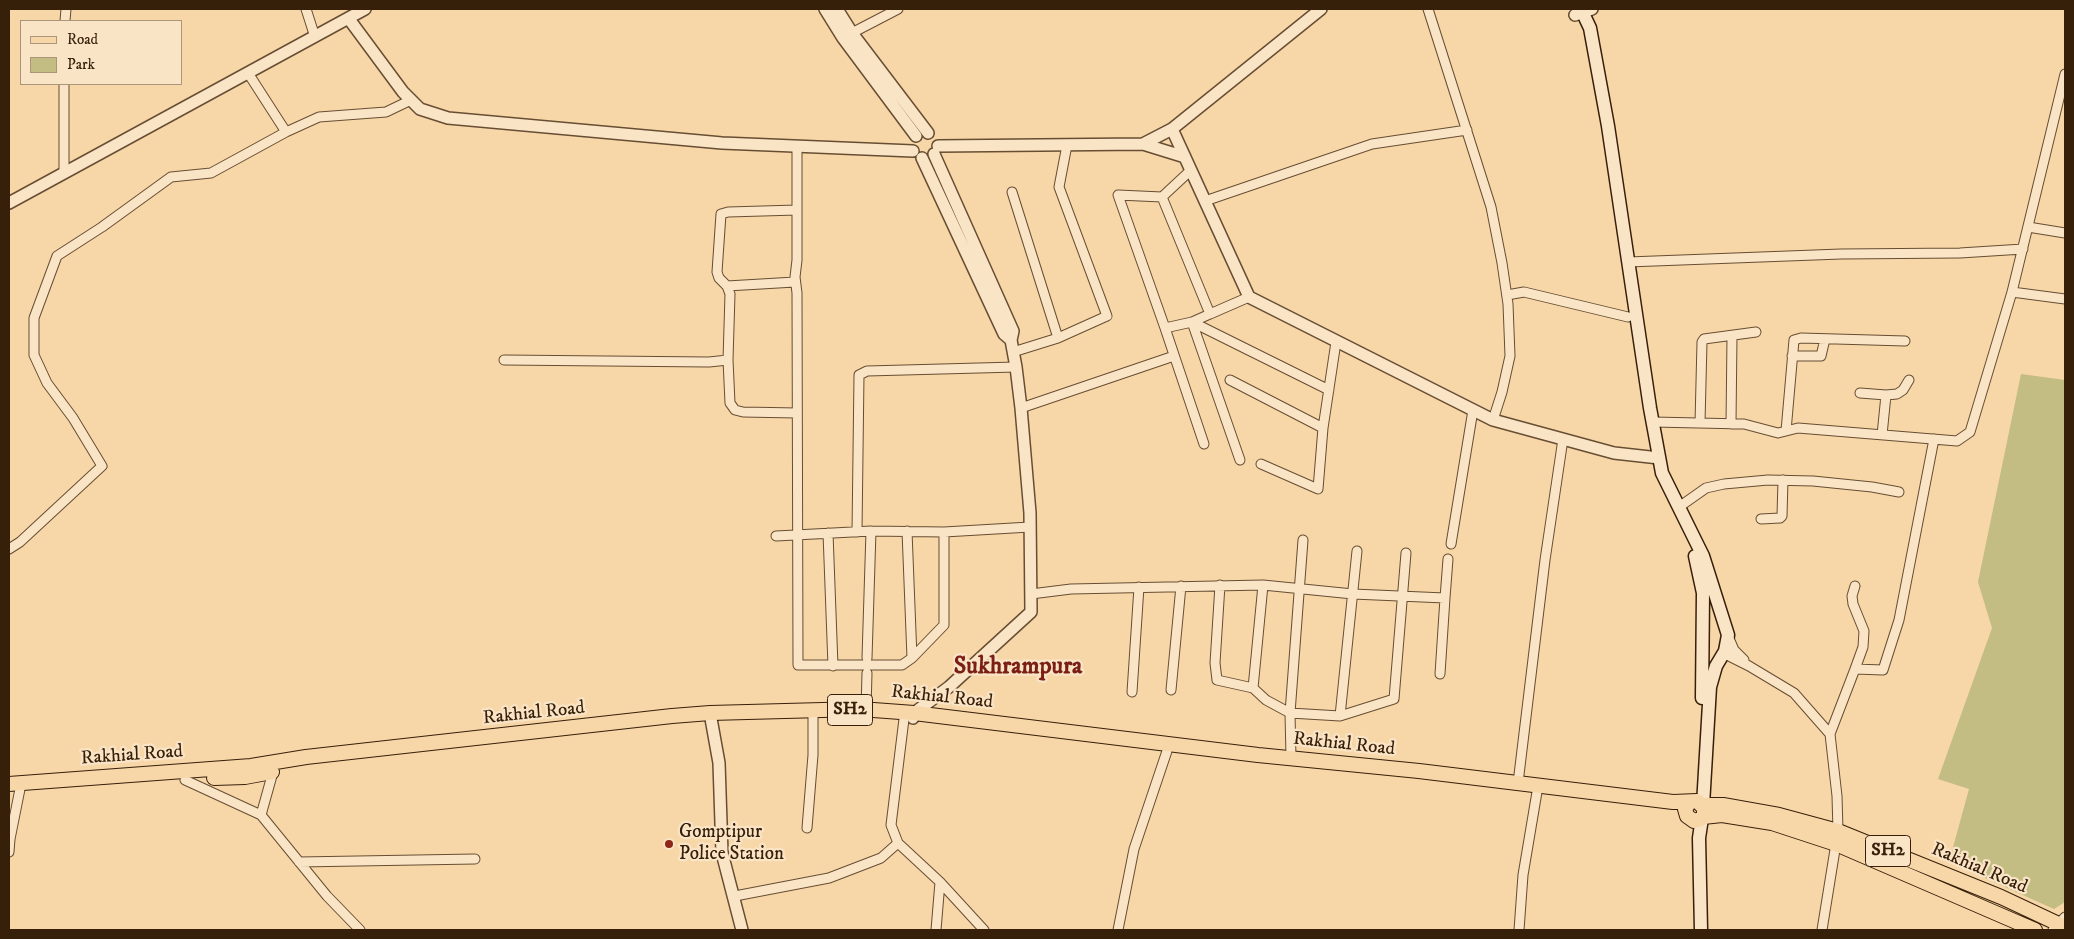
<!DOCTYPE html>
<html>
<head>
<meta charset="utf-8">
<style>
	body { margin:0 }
	#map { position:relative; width:2074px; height:939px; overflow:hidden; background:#f7d6a8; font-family:"IM FELL DW Pica",serif }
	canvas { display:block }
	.frame { position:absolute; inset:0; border:10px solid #37200a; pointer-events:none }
	.legend { position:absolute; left:20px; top:20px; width:162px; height:65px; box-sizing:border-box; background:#fae4c6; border:1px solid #ac967b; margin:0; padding:6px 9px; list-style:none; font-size:15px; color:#37200a }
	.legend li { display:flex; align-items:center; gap:10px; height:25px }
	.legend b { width:25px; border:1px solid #ac967b }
</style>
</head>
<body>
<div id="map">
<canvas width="2074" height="939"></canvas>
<div class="frame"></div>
<ul class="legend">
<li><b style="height:6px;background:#f7d6a8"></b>Road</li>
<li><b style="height:14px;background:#c3bc83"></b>Park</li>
</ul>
</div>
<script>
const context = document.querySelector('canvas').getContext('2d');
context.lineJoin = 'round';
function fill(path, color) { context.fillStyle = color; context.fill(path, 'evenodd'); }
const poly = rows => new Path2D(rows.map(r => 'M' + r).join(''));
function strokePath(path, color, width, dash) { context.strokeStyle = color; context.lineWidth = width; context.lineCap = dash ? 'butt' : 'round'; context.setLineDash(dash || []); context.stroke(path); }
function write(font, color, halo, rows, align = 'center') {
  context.font = font + ' "IM FELL DW Pica",serif'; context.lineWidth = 4.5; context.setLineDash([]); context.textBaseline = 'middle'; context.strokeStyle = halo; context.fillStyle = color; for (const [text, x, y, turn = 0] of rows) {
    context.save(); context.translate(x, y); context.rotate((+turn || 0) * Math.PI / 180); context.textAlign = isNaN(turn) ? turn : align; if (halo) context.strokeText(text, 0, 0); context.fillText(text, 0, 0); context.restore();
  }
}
fill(poly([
	[2021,374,2065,380,2065,902,2054,909,1949,862,1969,789,1938,779,1992,628,1978,582]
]), '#c3bc83');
const minor = poly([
	[306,9,315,37],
	[1428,9,1491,207,1502,263,1508,304,1510,356,1502,392,1493,420],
	[65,21,66,9],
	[848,35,898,9],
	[248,73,286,132,319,117,386,112,411,100],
	[64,84,64,173],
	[797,147,797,260,795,277,797,293,798,665,902,665,912,658,944,625,944,532],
	[1191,170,1162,197,1210,314,1249,297],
	[1012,192,1058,338],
	[1162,197,1118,195,1165,328,1192,322,1329,390],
	[1205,201,1372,144,1467,130],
	[2028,227,2065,233],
	[1628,262,1841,254,1960,253,2023,249],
	[727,286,795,282],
	[2012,292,2065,299],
	[1507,295,1524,292,1628,317],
	[1210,314,1192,322,1240,460],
	[1165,328,1204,444],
	[1013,352,1058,338,1107,316,1059,187,1067,145],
	[1792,356,1821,356,1825,339],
	[504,360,709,362,728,360,730,294,727,286,719,278,717,272,721,214,728,212,797,210],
	[728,360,730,403,735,410,743,412,797,413],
	[1230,380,1323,428],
	[1860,393,1886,395,1897,394,1903,390,1909,380],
	[1021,408,1174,356],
	[1653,422,1744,424,1778,433,1798,428,1957,441,1970,432,2012,292,2065,74],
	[1700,423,1702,342,1704,339,1756,332],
	[1731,424,1732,336],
	[1786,431,1794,340,1801,338,1905,341],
	[1882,435,1886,395],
	[1261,464,1318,489,1323,428,1336,342],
	[1679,507,1706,488,1724,484,1768,480,1813,481,1872,487,1899,492],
	[1761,519,1780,518,1782,516,1783,480],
	[907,531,912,658],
	[857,532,859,375,867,371,1016,367],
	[828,533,833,666],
	[776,536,871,531,944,532,1030,527],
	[1451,544,1473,410],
	[9,549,20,542,102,466,73,418,47,383,34,355,34,318,57,256,102,227,171,177,211,173,286,132],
	[1220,585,1215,663,1217,680,1253,688,1266,700,1290,713,1340,716,1394,699,1406,553],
	[1855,586,1852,596,1853,604,1864,631,1863,647,1855,669],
	[1031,594,1071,589,1263,585,1353,594,1445,598,1448,559],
	[1728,636,1734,650,1744,660],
	[1723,653,1749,666,1794,693,1830,734,1837,796,1838,831,1822,930],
	[867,658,871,531],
	[1440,674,1445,598],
	[1253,688,1263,585],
	[1171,690,1181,586],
	[1132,692,1139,587],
	[866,710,867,673],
	[1340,716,1357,551],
	[904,719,891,825,898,843,940,882,936,930],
	[1830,734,1855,669,1883,670,1899,620,1934,439],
	[1291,758,1290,713,1303,540],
	[185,780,261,815,327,896,360,930],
	[1518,783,1545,560,1563,439],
	[261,815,273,772],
	[807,828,813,755,813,717],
	[9,852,10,839,20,789],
	[299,862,475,859],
	[940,882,984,930],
	[735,896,829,878,881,858,898,843],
	[1118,930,1134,849,1167,751],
	[1519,930,1523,875,1537,792],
	[2053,930,2065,917]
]);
const tertiary = poly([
	[825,9,843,38,916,136],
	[837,9,852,33,928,133],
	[1575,15,1592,9],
	[349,19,403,92,420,109,448,118,722,143,913,151],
	[1172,129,1249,297,1493,420,1614,453,1659,458],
	[1143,144,1172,129,1321,9],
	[938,146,1143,144,1185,157],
	[922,158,1004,334,1011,340],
	[9,203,365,9],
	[710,713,719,763,722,853,742,930],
	[913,718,914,713,949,687,1031,612,1030,513,1021,408,1016,367,1011,340,1013,331,934,154]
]);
const secondary = poly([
	[1581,9,1590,28,1608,126,1650,408,1662,473,1703,556,1728,635,1725,651,1716,666,1710,687,1703,805],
	[1695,556,1703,593,1702,698],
	[1701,930,1699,838,1702,818]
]);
const primary = poly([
	[214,778,245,777,272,772],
	[9,784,251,766,306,757,672,716,710,713,860,709,914,713,1258,755,1419,771,1673,802,1697,801,1704,808,1704,815,1701,819,1694,821,1687,816,1685,809,1690,802],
	[1703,805,1723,805,1779,815,1838,831,2001,897,2065,927],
	[1703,817,1722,815,1772,823,1836,844,2035,930]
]);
strokePath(minor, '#674e32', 11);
strokePath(tertiary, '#674e32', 14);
strokePath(secondary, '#37200a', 15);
strokePath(primary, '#37200a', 16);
strokePath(minor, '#fae4c6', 9);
strokePath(tertiary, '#fae4c6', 11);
strokePath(secondary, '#fae4c6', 12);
strokePath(primary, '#f7d6a8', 14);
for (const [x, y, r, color] of [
	[669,844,5,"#8f2418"]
]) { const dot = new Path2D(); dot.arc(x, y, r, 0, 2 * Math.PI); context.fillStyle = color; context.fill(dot); strokePath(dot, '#fae4c6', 2); }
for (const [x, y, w] of [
	[850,710,45],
	[1888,851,45]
]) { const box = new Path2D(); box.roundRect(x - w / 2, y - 15.5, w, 31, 4); context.fillStyle = '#fae4c6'; context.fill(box); strokePath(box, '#37200a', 1); }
write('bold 18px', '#37200a', null, [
	["SH2",850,710],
	["SH2",1888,851]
]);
write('19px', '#37200a', '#fae4c6', [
	["Rakhial Road",942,698,6],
	["Rakhial Road",534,714,-6],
	["Rakhial Road",1344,745,6],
	["Rakhial Road",132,756,-4],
	["Rakhial Road",1979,869,23]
]);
write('19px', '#37200a', '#fae4c6', [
	["Gomptipur",679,833],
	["Police Station",679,855]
], 'left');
write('bold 24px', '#7a1f14', '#fae4c6', [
	["Sukhrampura",1018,668]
]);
</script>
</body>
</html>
